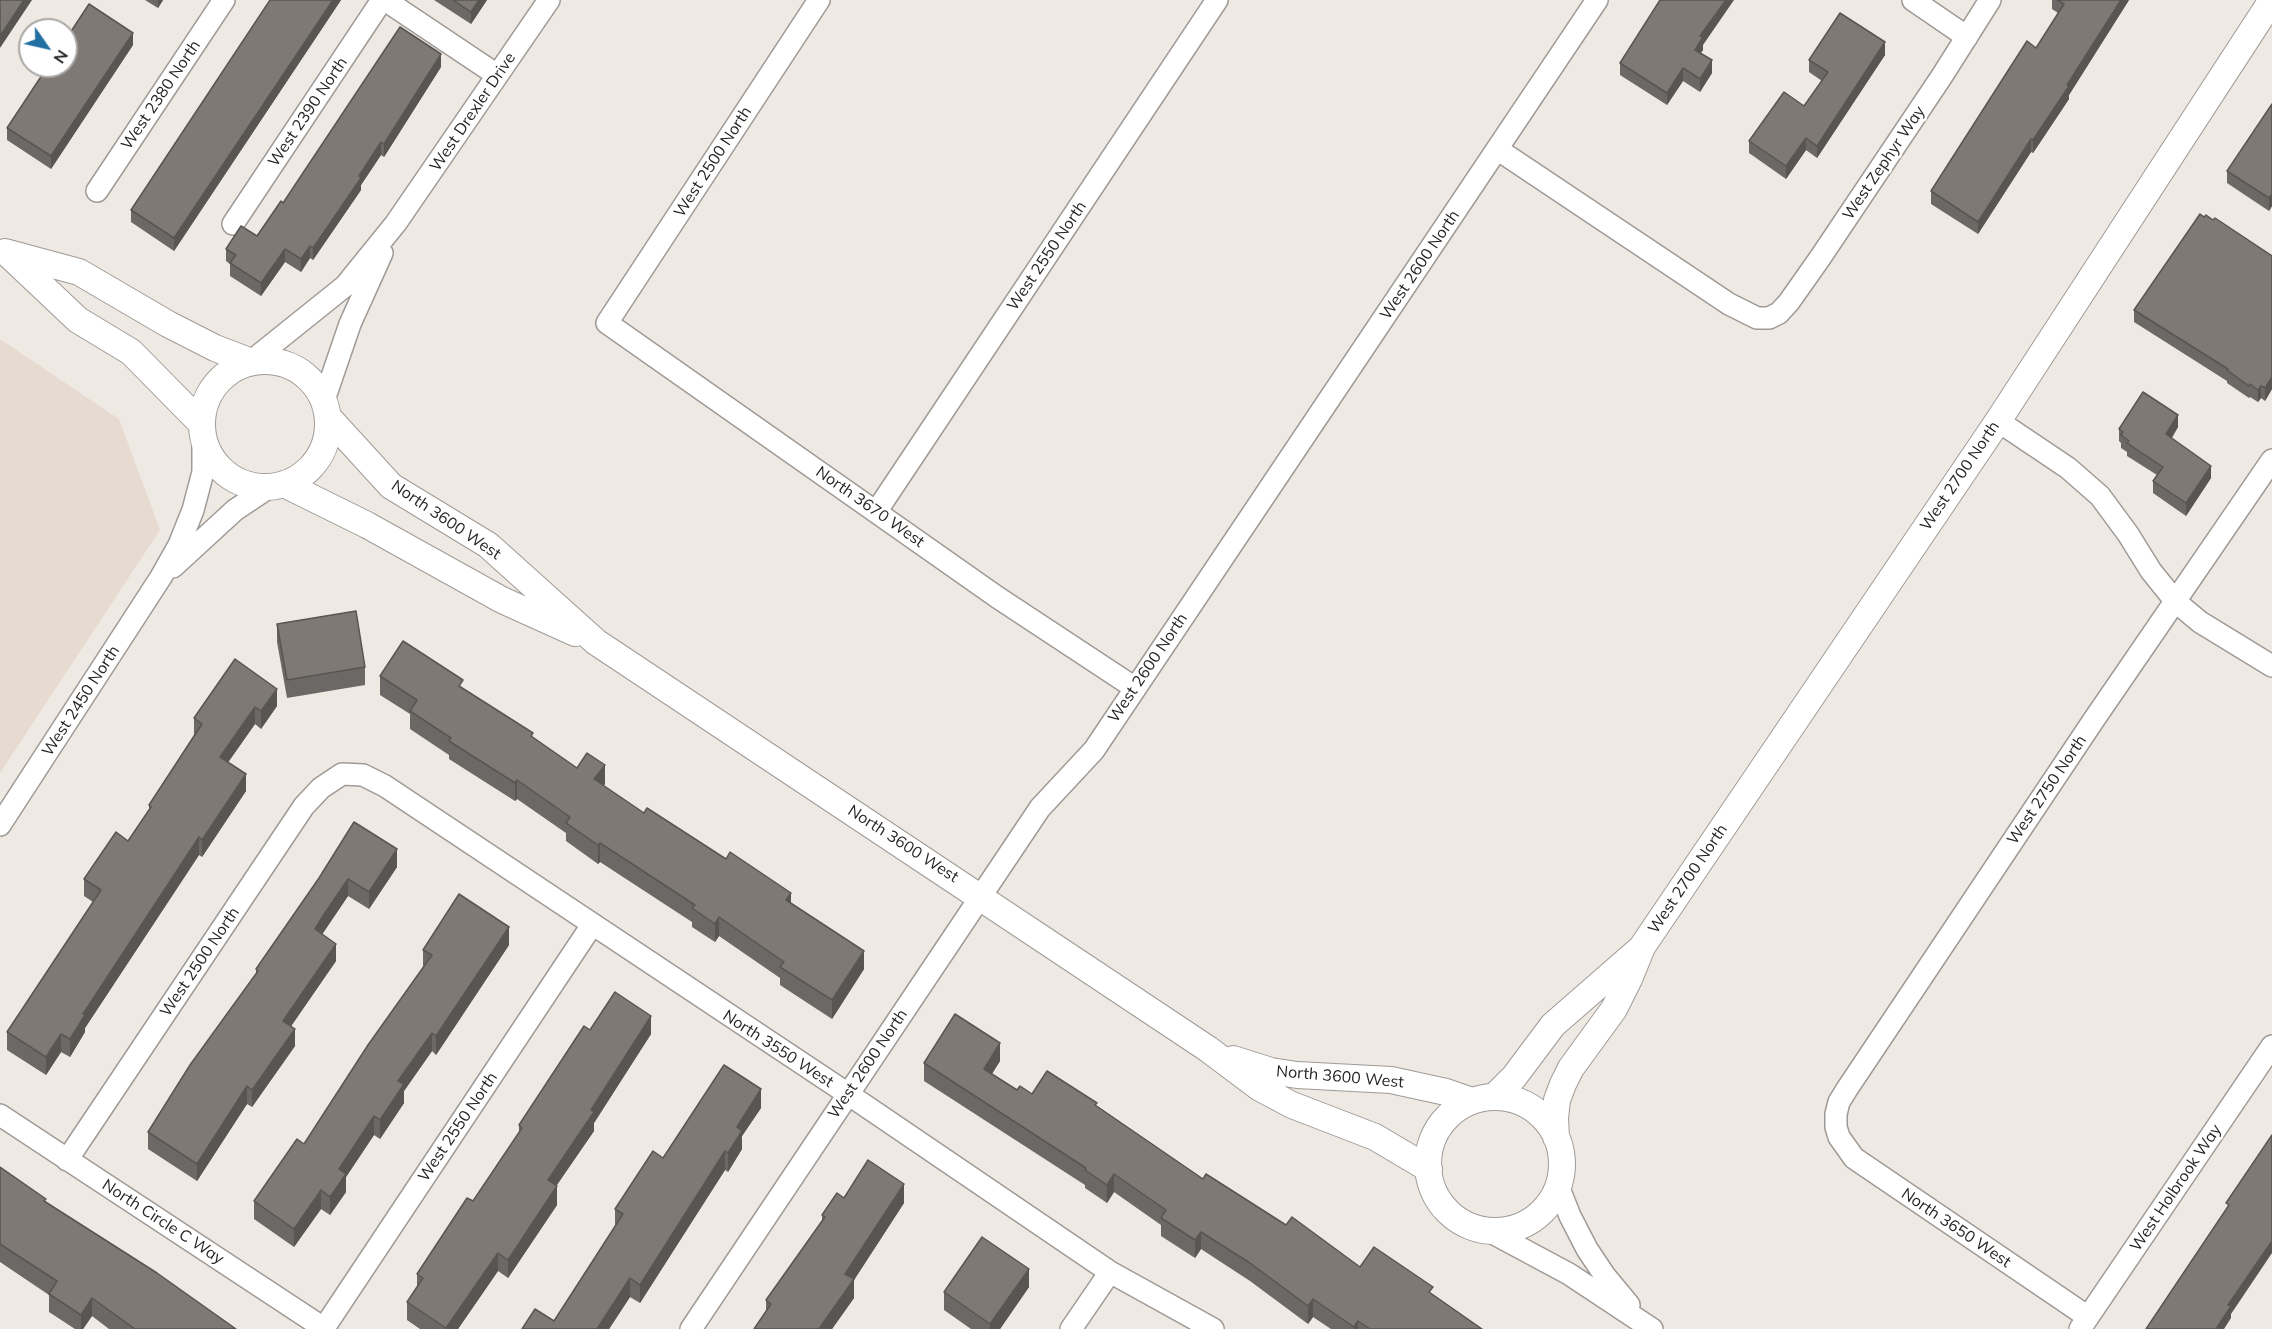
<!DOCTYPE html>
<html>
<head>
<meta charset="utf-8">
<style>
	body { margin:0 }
	#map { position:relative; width:2272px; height:1329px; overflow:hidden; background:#efe9e4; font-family:Mulish,sans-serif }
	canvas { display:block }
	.north { position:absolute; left:18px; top:18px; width:60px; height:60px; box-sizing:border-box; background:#fff; border:2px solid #a9a8a7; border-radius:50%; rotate:124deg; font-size:16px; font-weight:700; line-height:24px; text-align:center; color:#272523 }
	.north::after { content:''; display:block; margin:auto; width:21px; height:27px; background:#226fa1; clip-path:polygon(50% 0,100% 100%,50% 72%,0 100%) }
</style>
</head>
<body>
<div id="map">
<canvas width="2272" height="1329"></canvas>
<div class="north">N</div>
</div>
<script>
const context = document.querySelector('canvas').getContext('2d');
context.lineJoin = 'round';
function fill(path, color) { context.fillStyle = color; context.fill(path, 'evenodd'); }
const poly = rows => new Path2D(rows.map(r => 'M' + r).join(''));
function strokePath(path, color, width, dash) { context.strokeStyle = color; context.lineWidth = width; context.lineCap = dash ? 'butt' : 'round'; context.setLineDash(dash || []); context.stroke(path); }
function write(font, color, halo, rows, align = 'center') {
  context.font = font + ' Mulish,sans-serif'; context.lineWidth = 5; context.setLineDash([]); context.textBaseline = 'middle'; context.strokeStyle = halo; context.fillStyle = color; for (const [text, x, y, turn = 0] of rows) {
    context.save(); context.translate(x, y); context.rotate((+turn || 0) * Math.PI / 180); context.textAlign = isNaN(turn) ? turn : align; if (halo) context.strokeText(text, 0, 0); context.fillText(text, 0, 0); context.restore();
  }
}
fill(poly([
	[0,339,119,419,160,530,0,773]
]), '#e7dad1');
const minor = poly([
	[385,0,497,75],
	[819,0,607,323,997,597,1135,688],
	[1913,0,1967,37],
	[1497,149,1729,304,1757,318,1769,318,1779,313,1789,302,1820,258,1942,76,1990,0],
	[97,191,224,0],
	[233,224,382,0],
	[254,359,345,286,396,223,549,0],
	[324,400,350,324,382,253],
	[1998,421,2068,468,2100,496,2128,534,2151,571,2176,602,2200,622,2272,666],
	[876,512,1217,0],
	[173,567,235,510,268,488],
	[0,825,161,577,179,545,193,510,203,472,203,440],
	[0,1115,325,1329],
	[67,1160,304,806,321,788,342,774,363,775,385,786,848,1094,1110,1272,1213,1329],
	[1558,1186,1570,1216,1587,1249,1605,1276,1629,1305],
	[1487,1230,1569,1274,1652,1329],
	[2088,1317,1854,1158,1839,1137,1836,1127,1836,1114,1839,1102,1847,1089,2093,721,2272,460],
	[324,1328,592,925],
	[691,1329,1040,808,1094,750,1597,0],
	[1071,1329,1110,1272],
	[2080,1329,2272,1046]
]);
const tertiary = poly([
	[5,252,79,272,168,324,215,348,249,361],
	[8,254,78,320,131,352,201,423],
	'202 424a63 63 0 1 1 126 0a63 63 0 1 1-126 0Z',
	[328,417,391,486,488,545,596,642,1208,1049,1260,1088,1292,1105,1375,1137,1429,1169],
	[284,484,367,525,502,600,575,633],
	[1233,1059,1271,1071,1297,1075,1391,1080,1446,1092,1472,1101],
	[1494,1097,1514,1077,1553,1025,1639,950],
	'1428 1164a67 67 0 1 1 134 0a67 67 0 1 1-134 0Z',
	[1556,1137,1555,1118,1557,1100,1563,1084,1571,1068,1614,1009,1629,979,1642,947,1998,421,2272,0]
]);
strokePath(minor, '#a09a96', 24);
strokePath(tertiary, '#a09a96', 28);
strokePath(minor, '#fff', 21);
strokePath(tertiary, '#fff', 26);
fill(poly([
	[145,0,163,0,158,8],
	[270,0,341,0,174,251,131,222,131,210],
	[434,0,487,0,471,24],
	[2052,0,2129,0,2069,95,2069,99,2033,153,2031,152,1978,234,1931,204,1931,191,2036,48,2058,13,2052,9],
	[133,45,51,169,7,140,7,128],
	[1703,45,1703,50,1700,53,1712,73,1700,92,1683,81,1667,105,1620,75,1620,63],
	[1885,55,1817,158,1806,150,1786,179,1749,153,1749,141,1804,106,1822,81,1809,72,1809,60],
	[441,67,384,157,381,155,361,185,361,190,313,260,310,258,301,272,285,262,261,296,230,276,230,264,226,261,226,249,257,236,283,203],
	[2272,104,2272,206,2269,211,2227,183,2227,171],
	[2272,256,2272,389,2265,401,2261,398,2258,402,2250,397,2249,398,2227,383,2227,381,2134,322,2134,310],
	[2178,427,2172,438,2211,478,2186,516,2153,493,2153,481,2157,475,2127,456,2127,452,2121,448,2121,443,2119,441,2119,429],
	[277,624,365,667,365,685,287,698,277,642],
	[235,659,277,706,261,729,255,724,228,762,246,791,202,857,199,855,85,1028,85,1032,70,1057,61,1052,46,1075,7,1050,7,1032,93,902,84,896,84,879,128,841,149,810,149,805,194,735,194,718],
	[380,676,463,688,577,768,605,784,603,786,644,813,791,903,864,969,832,1019,780,985,780,978,719,936,715,942,692,927,692,922,600,862,598,864,566,841,566,833,517,799,515,801,449,759,449,755,410,729,410,714,380,695],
	[397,867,369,909,348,896,323,933,322,934,336,961,291,1026,295,1046,252,1107,247,1104,197,1181,148,1149,148,1132,256,974,256,969,319,878],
	[509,945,436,1055,432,1051,404,1091,404,1103,380,1139,374,1135,346,1177,346,1192,330,1215,321,1209,294,1247,254,1219,254,1201,304,1144,423,968,423,950],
	[590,1030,651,1034,594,1123,594,1131,556,1186,557,1205,508,1278,498,1271,458,1329,420,1329,407,1320,407,1302,417,1287,417,1274,473,1201,519,1133,519,1125],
	[1000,1061,992,1074,1017,1090,1032,1094,1097,1106,1203,1179,1360,1267,1433,1295,1482,1329,1331,1329,1313,1317,1308,1324,1250,1281,1201,1249,1195,1258,1161,1236,1161,1225,1114,1192,1107,1203,1085,1188,1085,1185,924,1081,924,1063],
	[761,1108,742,1136,742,1149,728,1172,725,1170,640,1303,630,1297,609,1329,522,1329,554,1321,615,1226,615,1209,663,1158],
	[0,1167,46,1202,236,1329,109,1329,92,1316,83,1329,75,1329,49,1312,49,1295,0,1262],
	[844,1198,904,1203,854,1280,854,1298,832,1329,754,1329,766,1311,766,1300,822,1220,822,1215],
	[1029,1287,1000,1329,971,1329,944,1310,944,1292]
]), '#6c6865');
fill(poly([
	[24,0,32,0,0,48,0,36],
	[158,0,163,0,158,8],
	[333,0,341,0,174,251,174,238],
	[479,0,487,0,471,24,471,12],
	[1726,0,1734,0,1703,45,1703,50,1695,62,1695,50,1700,36],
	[2121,0,2129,0,2069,95,2069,99,2033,153,2033,140],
	[133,33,133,45,51,169,51,156],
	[1885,42,1885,55,1817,158,1817,146],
	[441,54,441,67,384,157,384,144],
	[1712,60,1712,73,1700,92,1700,79],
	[1683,68,1683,81,1667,105,1667,93],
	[1806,138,1806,150,1786,179,1786,166],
	[2031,139,2031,152,1978,234,1978,222],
	[381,142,381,155,361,185,361,190,313,260,313,248],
	[2272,194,2272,206,2269,211,2269,198],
	[310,246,310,258,301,272,301,259],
	[285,249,285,262,261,296,261,283],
	[2272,377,2272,389,2265,401,2265,388],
	[2261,386,2261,398,2258,402,2258,390],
	[2178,415,2178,427,2166,446,2166,434],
	[2211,466,2211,478,2186,516,2186,503],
	[277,689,277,706,261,729,261,711],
	[255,707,255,724,220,774,220,757],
	[605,765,605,784,594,798,594,779],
	[246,774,246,791,202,857,202,840],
	[517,780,517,799,515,801,515,783],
	[199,837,199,855,85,1028,85,1032,70,1057,70,1039,83,1014],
	[600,843,600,862,598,864,598,845],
	[397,849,397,867,369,909,369,892],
	[348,879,348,896,323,933,315,947,315,929,323,916],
	[791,893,791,912,786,900],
	[719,917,719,936,715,942,715,924],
	[509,927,509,945,436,1055,436,1036],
	[336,944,336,961,283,1038,283,1021],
	[864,951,864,969,832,1019,832,1000],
	[651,1016,651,1034,594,1123,594,1131,548,1198,548,1180,591,1110],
	[295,1029,295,1046,252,1107,252,1090],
	[432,1033,432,1051,404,1091,404,1103,380,1139,380,1120,398,1081],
	[61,1034,61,1052,46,1075,46,1057],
	[1000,1043,1000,1061,984,1086,984,1069],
	[247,1086,247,1104,197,1181,197,1164],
	[761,1089,761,1108,742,1136,742,1149,728,1172,728,1153,737,1127],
	[374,1116,374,1135,346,1177,346,1192,330,1215,330,1197,339,1169],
	[725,1151,725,1170,640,1303,640,1285],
	[1114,1174,1114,1192,1107,1203,1107,1185],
	[904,1184,904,1203,854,1280,854,1298,832,1329,819,1329,845,1274],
	[557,1186,557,1205,508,1278,508,1260],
	[321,1190,321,1209,294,1247,294,1229],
	[1201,1232,1201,1249,1195,1258,1195,1240],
	[2272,1241,2272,1253,2231,1314,2231,1318,2224,1329,2216,1329,2228,1305],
	[498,1253,498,1271,458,1329,446,1329],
	[1029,1269,1029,1287,1000,1329,990,1329,990,1324],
	[630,1278,630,1297,609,1329,597,1329],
	[92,1298,92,1316,83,1329,81,1329,81,1315],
	[1313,1299,1313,1317,1308,1324,1308,1306],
	[1358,1321,1358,1329,1354,1329,1354,1327]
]), '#585552');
const building = poly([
	[0,0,24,0,0,36,0,0],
	[270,0,333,0,174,238,131,210,270,0],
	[453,0,479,0,471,12,453,0],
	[1660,0,1726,0,1700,36,1703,37,1695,50,1712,60,1700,79,1683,68,1667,93,1620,63,1660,0],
	[2057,0,2121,0,2067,85,2069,86,2033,140,2031,139,1978,222,1931,191,2027,41,2036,48,2064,4,2057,0],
	[89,4,133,33,51,156,7,128,48,66,66,66,66,39,89,4],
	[1840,13,1885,42,1817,146,1806,138,1786,166,1749,141,1784,92,1804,106,1828,72,1809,60,1840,13],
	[400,27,441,54,384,144,381,142,359,176,361,178,313,248,310,246,301,259,285,249,261,283,230,263,236,255,226,249,241,226,257,236,281,201,283,203,400,27],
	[2272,104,2272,194,2269,198,2227,171,2272,104],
	[2200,214,2204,217,2206,215,2213,220,2215,218,2272,256,2272,377,2265,388,2261,386,2258,390,2250,384,2249,386,2227,370,2228,369,2134,310,2200,214],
	[2143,392,2178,415,2166,434,2211,466,2186,503,2153,481,2163,467,2127,443,2129,441,2121,435,2123,432,2119,429,2143,392],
	[356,611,365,667,287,680,277,624,356,611],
	[403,641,463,680,459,686,533,733,531,736,577,768,587,753,605,765,594,779,644,813,647,808,726,859,730,852,791,893,786,900,864,951,832,1000,780,967,784,962,719,917,715,924,692,908,695,905,600,843,598,845,566,823,570,817,517,780,515,783,449,741,451,738,410,711,417,700,380,676,403,641],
	[235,659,277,689,261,711,255,707,220,757,246,774,202,840,199,837,83,1014,85,1015,70,1039,61,1034,46,1057,7,1032,101,890,84,879,116,832,128,841,151,807,149,805,202,724,194,718,235,659],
	[354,822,397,849,369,892,348,879,323,916,315,929,336,944,283,1021,295,1029,252,1090,247,1086,197,1164,148,1132,190,1065,258,971,256,969,319,878,354,822],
	[459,894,509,927,436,1036,432,1033,398,1081,404,1084,380,1120,374,1116,339,1169,346,1174,330,1197,321,1190,294,1229,254,1201,297,1139,304,1144,368,1045,432,955,423,950,459,894],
	[615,992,651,1016,591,1110,594,1112,548,1180,557,1186,508,1260,498,1253,446,1328,407,1302,423,1278,417,1274,467,1198,473,1201,522,1128,519,1125,584,1026,590,1030,615,992],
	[955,1014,1000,1043,984,1069,1017,1090,1020,1086,1032,1094,1047,1071,1097,1103,1095,1105,1203,1179,1206,1174,1286,1225,1292,1217,1360,1267,1374,1247,1433,1287,1429,1292,1482,1329,1370,1329,1358,1321,1354,1327,1313,1299,1308,1306,1250,1263,1201,1232,1195,1240,1161,1218,1166,1210,1114,1174,1107,1185,1085,1170,1086,1168,924,1063,955,1014],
	[724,1065,761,1089,737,1127,742,1131,728,1153,725,1151,640,1285,630,1278,597,1329,522,1329,535,1309,554,1321,623,1214,615,1209,653,1151,663,1158,724,1065],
	[2272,1135,2272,1241,2228,1305,2231,1306,2216,1329,2146,1329,2229,1205,2226,1203,2272,1135],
	[868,1160,904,1184,845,1274,854,1279,819,1329,754,1329,771,1304,766,1300,825,1217,822,1215,837,1193,844,1198,868,1160],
	[0,1167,46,1199,44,1201,157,1273,236,1329,135,1329,92,1298,81,1315,49,1294,57,1281,0,1244,0,1167],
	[982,1237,1029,1269,990,1324,944,1292,982,1237]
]);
fill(building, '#7e7975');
strokePath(building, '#585552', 1.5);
write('16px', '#272523', '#fff', [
	["West 2380 North",161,95,-56],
	["West 2390 North",308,112,-56],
	["West Drexler Drive",473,112,-56],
	["West 2500 North",713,162,-57],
	["West Zephyr Way",1884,163,-56],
	["West 2550 North",1047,256,-56],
	["West 2600 North",1420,265,-56],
	["West 2700 North",1960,476,-56],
	["North 3670 West",870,507,35],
	["North 3600 West",446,520,34],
	["West 2600 North",1148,668,-56],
	["West 2450 North",81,701,-57],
	["West 2750 North",2047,790,-56],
	["North 3600 West",903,844,33],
	["West 2700 North",1688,879,-56],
	["West 2500 North",200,962,-56],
	["North 3550 West",778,1049,33],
	["West 2600 North",868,1064,-56],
	["North 3600 West",1340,1077,5],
	["West 2550 North",458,1127,-56],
	["West Holbrook Way",2176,1188,-56],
	["North Circle C Way",163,1222,33],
	["North 3650 West",1956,1228,34]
]);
</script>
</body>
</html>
